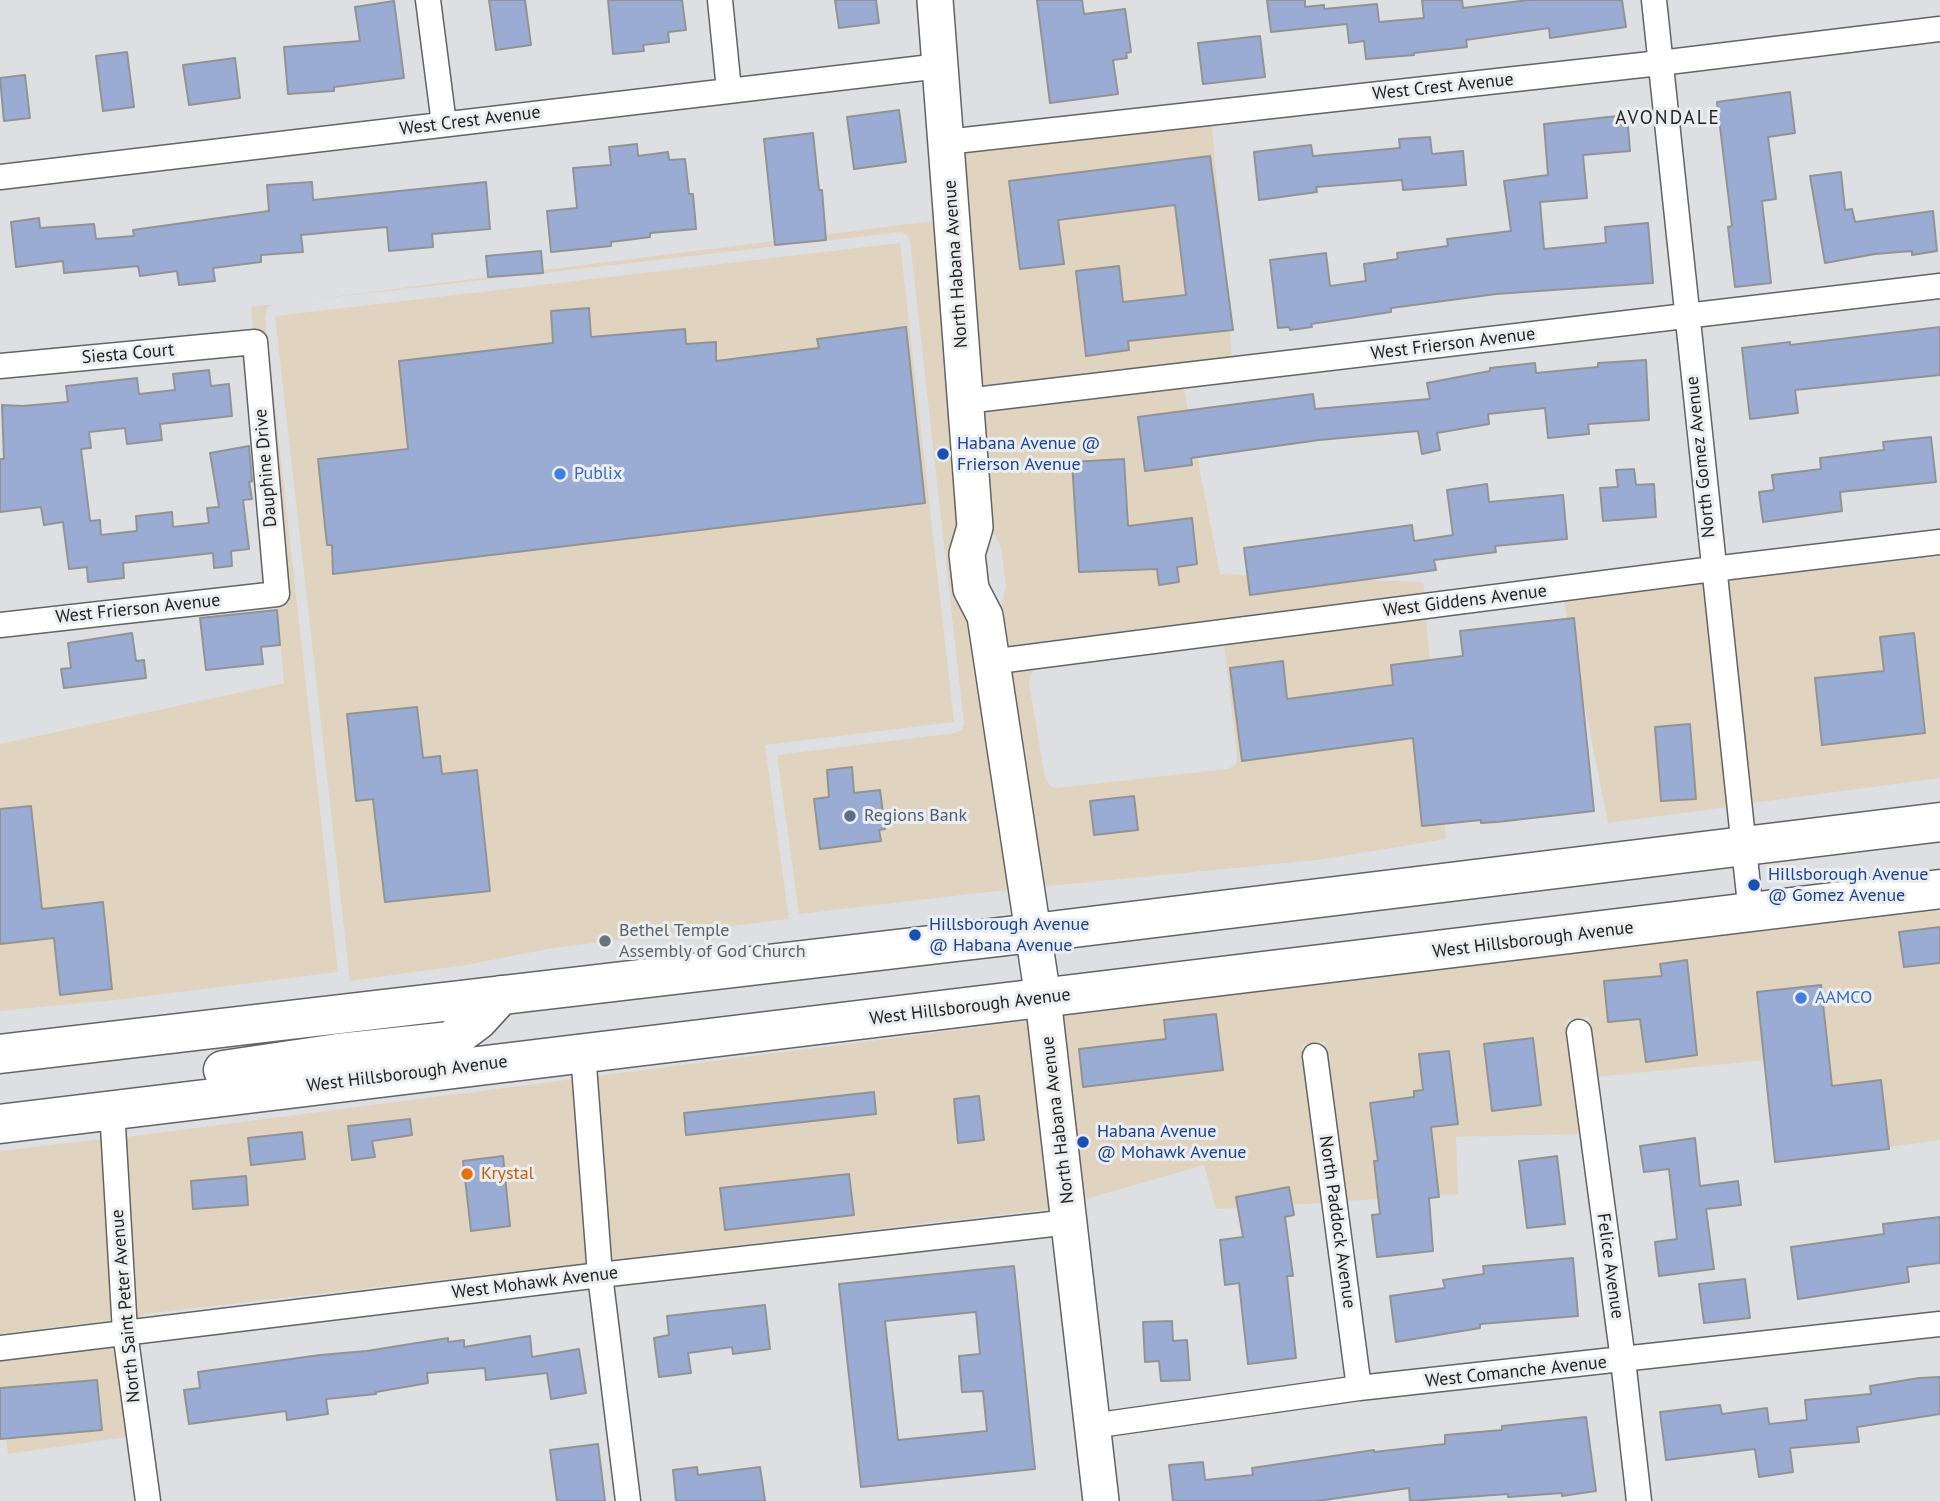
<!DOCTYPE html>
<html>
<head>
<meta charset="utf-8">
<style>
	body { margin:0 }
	canvas { display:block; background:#dedfe2 }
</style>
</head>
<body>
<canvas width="1940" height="1501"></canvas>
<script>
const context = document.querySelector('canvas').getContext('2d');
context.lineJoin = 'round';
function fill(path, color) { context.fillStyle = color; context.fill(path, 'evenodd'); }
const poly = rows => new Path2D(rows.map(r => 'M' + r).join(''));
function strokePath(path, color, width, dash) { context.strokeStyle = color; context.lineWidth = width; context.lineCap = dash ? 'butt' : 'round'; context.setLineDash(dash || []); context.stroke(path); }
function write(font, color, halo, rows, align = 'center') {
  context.font = font + ' "PT Sans",sans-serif'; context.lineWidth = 6; context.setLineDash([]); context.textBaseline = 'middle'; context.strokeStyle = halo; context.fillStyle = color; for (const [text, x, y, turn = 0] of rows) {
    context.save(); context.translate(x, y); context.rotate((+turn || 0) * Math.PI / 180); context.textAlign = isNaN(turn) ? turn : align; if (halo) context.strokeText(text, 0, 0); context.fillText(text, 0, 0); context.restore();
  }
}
fill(poly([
	[1212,126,1232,357,977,386,959,154],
	[940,220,972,617,1014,889,799,914,777,755,955,733,961,730,964,724,910,241,907,235,901,232,274,304,268,307,265,317,338,972,124,999,0,1011,0,744,284,683,251,307],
	[900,243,954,722,765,745,789,919,553,948,466,965,350,981,275,316],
	[1184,389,1220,574,1423,582,1424,593,1000,647,998,616,1006,587,1001,547,989,526,979,413],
	[1940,556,1940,778,1752,803,1726,581],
	[1703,584,1729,807,1608,823,1564,602],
	[1426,619,1446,839,1317,860,1038,887,1004,674,1035,670,1030,676,1029,683,1045,778,1050,786,1056,788,1228,769,1236,764,1237,756,1224,645],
	[1940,905,1940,1140,1780,1162,1766,1060,1597,1077,1589,1017,1566,1020,1581,1134,1456,1137,1458,1194,1346,1201,1325,1042,1302,1045,1323,1203,1216,1209,1204,1165,1079,1201,1057,1017],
	[1034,1020,1050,1209,610,1260,597,1076],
	[573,1079,587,1263,144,1314,144,1316,136,1317,126,1137],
	[102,1139,112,1320,0,1334,0,1151],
	[114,1347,127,1437,8,1454,0,1394,0,1361]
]), '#e0d4c0');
const building = poly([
	[489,0,525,0,531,45,496,50,489,0],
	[608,0,682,0,686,30,668,32,669,42,643,45,644,51,613,54,608,0],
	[835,0,876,0,879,23,839,28,835,0],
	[1037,0,1082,0,1084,14,1125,9,1131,52,1126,53,1127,58,1113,60,1118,94,1050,103,1037,0],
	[1267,0,1305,0,1305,7,1324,5,1324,9,1377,4,1379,22,1424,18,1422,0,1462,0,1463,8,1529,0,1622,0,1626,27,1550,38,1549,28,1466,40,1467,47,1414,53,1414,55,1366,59,1364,41,1349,43,1347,24,1271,32,1267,0],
	[394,1,404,78,334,87,334,91,288,94,284,47,360,41,355,7,394,1],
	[1260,36,1265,77,1203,84,1198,43,1260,36],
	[127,52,134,107,103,111,96,56,127,52],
	[235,58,240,98,189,105,183,65,235,58],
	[25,75,30,118,4,121,0,78,25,75],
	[1790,92,1795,133,1768,137,1776,199,1762,201,1771,283,1735,287,1728,227,1732,226,1717,102,1790,92],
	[899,110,906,162,854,169,847,117,899,110],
	[1627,115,1630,151,1583,155,1587,198,1540,202,1544,249,1606,243,1605,227,1648,223,1653,283,1496,294,1391,308,1391,312,1311,324,1312,327,1290,330,1289,327,1278,328,1270,260,1326,253,1330,286,1366,281,1364,264,1398,259,1397,253,1448,246,1447,239,1511,231,1504,181,1548,175,1544,124,1627,115],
	[813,133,819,190,822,190,826,240,775,245,764,139,813,133],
	[1430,137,1432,154,1463,151,1466,185,1403,190,1402,180,1316,187,1317,192,1259,200,1254,152,1311,145,1313,156,1400,148,1399,139,1430,137],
	[637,144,638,156,668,152,669,160,685,159,689,194,693,194,696,229,650,233,650,237,611,242,611,246,551,252,547,211,577,208,573,168,611,165,609,147,637,144],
	[1210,156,1233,330,1128,341,1129,350,1086,356,1076,271,1119,266,1123,302,1186,295,1175,205,1058,220,1064,264,1020,269,1009,181,1210,156],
	[1841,172,1845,210,1852,209,1855,222,1933,211,1937,251,1912,255,1912,251,1875,254,1825,263,1810,176,1841,172],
	[312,182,313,200,486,182,490,229,432,234,433,247,389,251,387,227,301,235,303,252,261,255,261,262,213,268,215,281,179,285,177,271,140,276,138,266,64,273,63,261,16,267,11,222,39,218,40,228,94,224,96,239,134,236,133,230,269,211,267,185,312,182],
	[541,251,543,273,488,277,486,256,541,251],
	[589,308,591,337,685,329,686,344,716,342,716,361,819,348,817,339,906,327,925,503,333,574,332,545,327,545,318,459,408,449,399,361,553,343,551,311,589,308],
	[1940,327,1940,375,1795,390,1798,413,1750,419,1742,348,1790,342,1790,345,1940,327],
	[1646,360,1649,420,1588,424,1589,434,1548,438,1545,408,1488,414,1489,424,1437,433,1440,450,1422,454,1418,431,1319,440,1191,458,1192,465,1145,471,1138,417,1313,394,1315,409,1430,399,1427,383,1490,371,1490,368,1535,363,1536,373,1598,367,1598,363,1646,360],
	[209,370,211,386,229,384,232,416,160,424,162,440,127,444,125,428,89,432,91,448,81,449,90,521,100,520,101,535,137,531,136,516,172,512,173,527,209,523,207,508,219,507,210,453,249,446,252,481,249,482,252,499,243,500,249,549,231,551,232,566,214,568,213,553,123,563,124,578,88,582,87,567,69,569,63,522,44,525,41,507,0,512,0,459,4,459,2,405,23,406,68,402,66,386,137,378,139,394,175,390,173,374,209,370],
	[1931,437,1936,482,1840,492,1842,511,1763,522,1759,492,1774,490,1772,475,1821,469,1820,458,1884,450,1883,442,1931,437],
	[1124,459,1128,526,1192,518,1197,564,1177,567,1179,582,1159,585,1157,569,1079,572,1072,462,1124,459],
	[1634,469,1636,485,1654,484,1656,517,1603,521,1600,488,1618,487,1616,470,1634,469],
	[1487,484,1489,502,1563,495,1567,539,1495,546,1496,552,1434,560,1436,570,1250,595,1244,548,1412,525,1414,541,1453,535,1447,490,1487,484],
	[277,610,280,645,261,647,263,664,206,670,200,618,277,610],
	[1574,618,1594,811,1497,822,1481,823,1481,820,1422,826,1413,738,1242,761,1230,668,1283,661,1287,699,1393,685,1391,665,1463,656,1460,631,1574,618],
	[132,633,136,661,144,660,146,678,64,688,61,669,71,668,68,643,132,633],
	[1914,633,1925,733,1822,745,1815,678,1884,671,1880,637,1914,633],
	[417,707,423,758,440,756,442,774,477,770,490,891,385,902,373,799,356,801,347,714,417,707],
	[1690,724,1696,799,1661,801,1655,727,1690,724],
	[852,767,854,793,880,790,885,829,879,830,881,841,820,849,814,799,829,797,827,770,852,767],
	[1134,796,1138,830,1094,835,1090,801,1134,796],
	[31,806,42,909,103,902,112,989,60,995,54,938,0,944,0,809,31,806],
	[1940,927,1940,963,1904,967,1899,932,1940,927],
	[1687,960,1697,1055,1646,1062,1640,1019,1608,1022,1604,981,1662,976,1660,964,1687,960],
	[1821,985,1832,1086,1881,1080,1889,1149,1775,1162,1757,992,1821,985],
	[1216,1014,1223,1070,1083,1087,1079,1049,1166,1039,1164,1020,1216,1014],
	[1533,1038,1541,1105,1492,1111,1484,1044,1533,1038],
	[1449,1051,1458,1124,1431,1127,1439,1197,1429,1198,1433,1251,1377,1257,1372,1215,1380,1214,1374,1161,1378,1161,1370,1103,1414,1097,1414,1091,1423,1090,1419,1054,1449,1051],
	[874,1092,876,1114,686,1135,684,1113,874,1092],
	[979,1096,984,1140,958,1143,954,1099,979,1096],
	[410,1119,412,1135,372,1141,375,1157,352,1160,348,1126,410,1119],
	[302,1132,305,1159,251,1165,248,1138,302,1132],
	[1695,1138,1700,1186,1738,1181,1741,1205,1706,1209,1714,1269,1659,1276,1655,1242,1677,1239,1669,1169,1644,1172,1640,1146,1695,1138],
	[503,1156,510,1226,471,1231,463,1161,503,1156],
	[1557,1156,1565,1224,1527,1228,1519,1161,1557,1156],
	[849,1174,854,1215,725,1230,720,1188,849,1174],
	[246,1176,248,1205,193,1209,191,1181,246,1176],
	[1289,1187,1294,1215,1285,1217,1293,1276,1287,1276,1296,1358,1248,1364,1239,1283,1225,1285,1220,1240,1243,1237,1236,1197,1289,1187],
	[1940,1217,1940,1263,1907,1267,1909,1282,1798,1299,1791,1247,1884,1234,1883,1224,1940,1217],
	[1573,1258,1578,1316,1480,1324,1480,1328,1396,1342,1390,1296,1445,1288,1443,1280,1484,1274,1483,1266,1573,1258],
	[1014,1266,1035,1469,861,1487,839,1284,1014,1266],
	[976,1312,980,1354,959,1356,962,1392,983,1391,987,1431,898,1440,885,1321,976,1312],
	[1745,1279,1750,1318,1704,1323,1699,1284,1745,1279],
	[765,1305,770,1349,733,1354,732,1347,688,1353,691,1373,659,1377,654,1338,669,1335,667,1316,765,1305],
	[1172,1321,1173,1341,1187,1340,1190,1380,1161,1381,1159,1361,1145,1362,1143,1322,1172,1321],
	[530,1336,532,1357,579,1349,586,1393,551,1399,547,1373,486,1380,485,1368,427,1373,428,1383,376,1392,376,1394,326,1399,328,1414,287,1420,286,1411,189,1424,184,1390,200,1388,198,1372,320,1355,367,1351,448,1338,448,1342,464,1340,464,1347,530,1336],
	[1940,1377,1940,1414,1857,1427,1859,1442,1790,1448,1793,1472,1759,1477,1755,1449,1666,1460,1660,1412,1720,1405,1722,1414,1767,1408,1769,1424,1807,1420,1805,1400,1871,1394,1870,1386,1919,1378,1940,1377],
	[97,1380,102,1430,0,1439,0,1388,97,1380],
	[1586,1417,1596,1491,1562,1496,1562,1493,1508,1497,1508,1494,1410,1501,1409,1488,1317,1501,1173,1501,1169,1465,1203,1462,1205,1480,1253,1475,1252,1468,1374,1450,1374,1452,1445,1444,1445,1435,1502,1430,1502,1426,1586,1417],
	[598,1444,605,1501,557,1501,550,1450,598,1444],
	[697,1467,698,1475,760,1467,765,1501,676,1501,673,1470,697,1467]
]);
fill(building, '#9aacd4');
strokePath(building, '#929395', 2);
const street = poly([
	[428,0,444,124],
	[720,0,729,90],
	[1654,0,1751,914],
	[946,142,1660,63,1940,29],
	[0,177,940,66],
	[0,366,255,342,277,594,0,625],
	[966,401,1940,286],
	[990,662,1713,569,1940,542],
	[1579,1032,1623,1360,1639,1501],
	[583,1053,600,1275,628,1501],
	[1315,1056,1359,1388],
	[112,1109,125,1332,148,1501],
	[0,1348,600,1275,1070,1222],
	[1092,1426,1359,1388,1940,1324]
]);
const secondary = poly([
	[935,0,975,527,967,554,971,589,985,616,1043,998,1101,1501]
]);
const primary = poly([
	[0,1054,1033,933,1940,822],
	[223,1070,338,1053,450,1041,478,1020,501,995],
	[0,1124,1940,889]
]);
strokePath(street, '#626365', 27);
strokePath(secondary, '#626365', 38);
strokePath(primary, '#626365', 41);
strokePath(street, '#fff', 24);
strokePath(secondary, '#fff', 35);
strokePath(primary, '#fff', 38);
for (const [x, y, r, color] of [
	[943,454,7,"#1a4fb4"],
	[560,474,7,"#3f7fe0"],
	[850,816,7,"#5c6f8a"],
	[1754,885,7,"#1a4fb4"],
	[915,935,7,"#1a4fb4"],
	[605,941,7,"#6b7280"],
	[1801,998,7,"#3f7fe0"],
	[1083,1142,7,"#1a4fb4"],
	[467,1174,7,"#e8710a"]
]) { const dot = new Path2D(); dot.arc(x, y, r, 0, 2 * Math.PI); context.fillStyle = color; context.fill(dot); strokePath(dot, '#ebedef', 2.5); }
write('18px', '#1f2021', '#ebedef', [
	["West Crest Avenue",1443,87,-6],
	["West Crest Avenue",470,121,-7],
	["North Habana Avenue",956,264,-94],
	["West Frierson Avenue",1453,344,-7],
	["Siesta Court",128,354,-5],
	["North Gomez Avenue",1701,457,-96],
	["Dauphine Drive",266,468,-95],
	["West Giddens Avenue",1465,601,-7],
	["West Frierson Avenue",138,609,-6],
	["West Hillsborough Avenue",1533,940,-7],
	["West Hillsborough Avenue",970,1007,-7],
	["West Hillsborough Avenue",407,1074,-7],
	["North Habana Avenue",1058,1120,-97],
	["North Paddock Avenue",1337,1222,82],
	["Felice Avenue",1610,1266,82],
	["West Mohawk Avenue",535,1283,-7],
	["North Saint Peter Avenue",126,1306,-95],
	["West Comanche Avenue",1516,1372,-6]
]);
write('18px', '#164399', '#ebedef', [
	["Habana Avenue @",957,444],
	["Frierson Avenue",957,465],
	["Hillsborough Avenue",1768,875],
	["@ Gomez Avenue",1768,896],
	["Hillsborough Avenue",929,925],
	["@ Habana Avenue",929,946],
	["Habana Avenue",1097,1132],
	["@ Mohawk Avenue",1097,1153]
], 'left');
write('18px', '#366cbe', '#ebedef', [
	["Publix",574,474],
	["AAMCO",1815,998]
], 'left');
write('18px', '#4e5e75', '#ebedef', [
	["Regions Bank",864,816]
], 'left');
write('18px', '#5b616d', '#ebedef', [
	["Bethel Temple",619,931],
	["Assembly of God Church",619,952]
], 'left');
write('18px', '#c56008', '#ebedef', [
	["Krystal",481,1174]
], 'left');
context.letterSpacing = '2px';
write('19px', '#1f2021', '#ebedef', [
	["AVONDALE",1668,119]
]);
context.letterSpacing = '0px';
</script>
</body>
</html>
